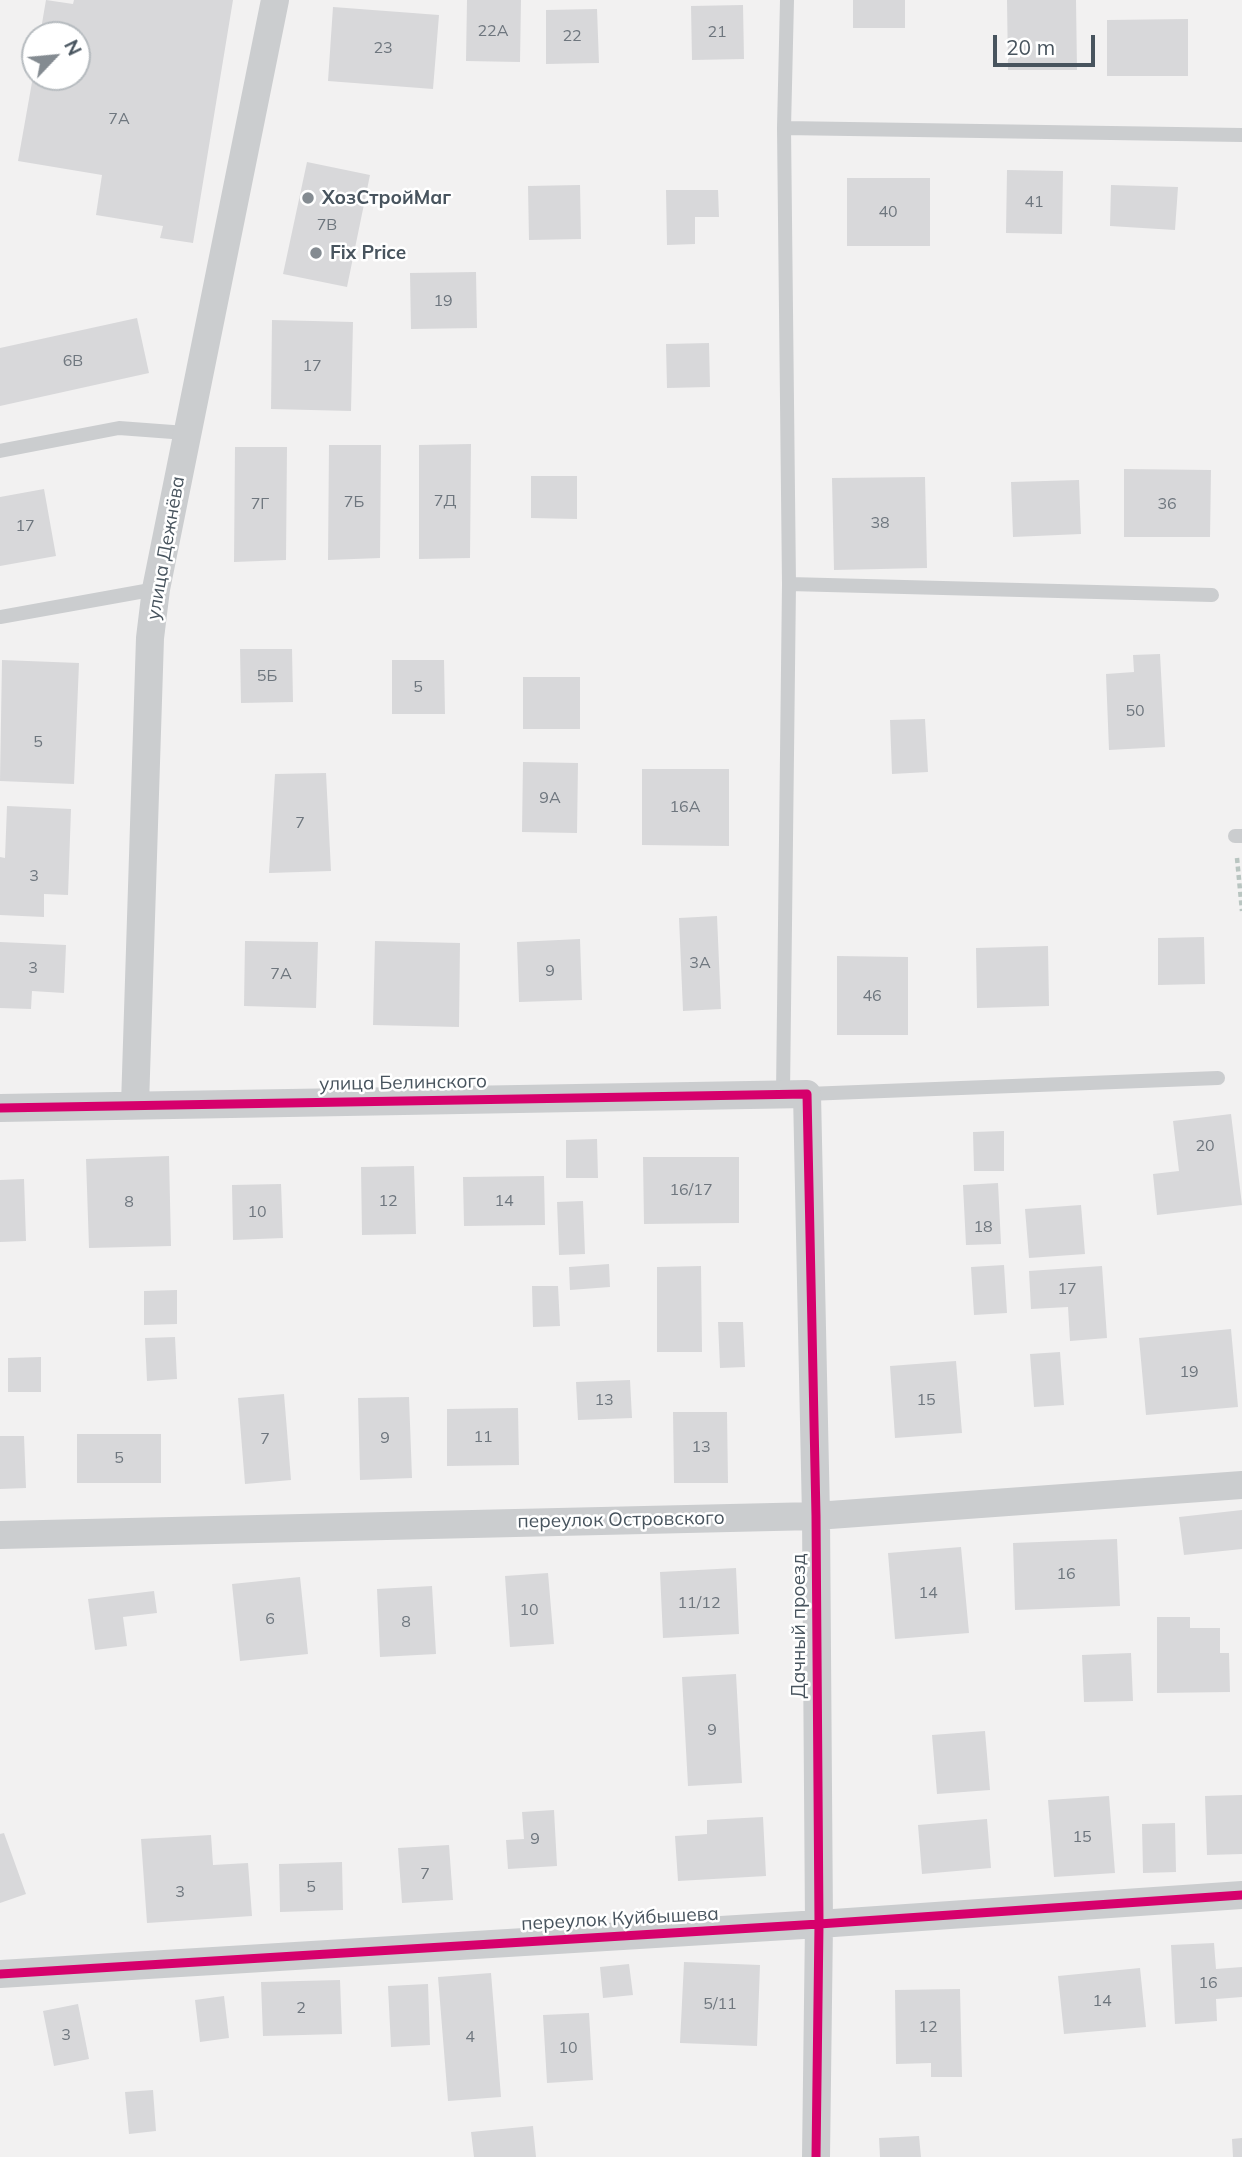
<!DOCTYPE html>
<html>
<head>
<meta charset="utf-8">
<style>
	body { margin:0 }
	#map { position:relative; width:1242px; height:2157px; overflow:hidden; background:#f2f1f1; font-family:Mulish,sans-serif }
	canvas { display:block }
	.north { position:absolute; left:21px; top:21px; width:70px; height:70px; box-sizing:border-box; background:#fff; border:2px solid #b6bbbf; border-radius:50%; rotate:64deg; font-size:19px; font-weight:700; line-height:28px; text-align:center; color:#48545e }
	.north::after { content:''; display:block; margin:auto; width:24px; height:32px; background:#848b91; clip-path:polygon(50% 0,100% 100%,50% 72%,0 100%) }
	.scale { position:absolute; left:993px; top:35px; width:102px; height:32px; box-sizing:border-box; border:4px solid #48545e; border-top:0; padding-left:9px; font-size:21px; line-height:24px; white-space:nowrap; color:#48545e; -webkit-text-stroke:5px #fff; paint-order:stroke }
</style>
</head>
<body>
<div id="map">
<canvas width="1242" height="2157"></canvas>
<div class="north">N</div>
<div class="scale">20 m</div>
</div>
<script>
const context = document.querySelector('canvas').getContext('2d');
context.lineJoin = 'round';
function fill(path, color) { context.fillStyle = color; context.fill(path, 'evenodd'); }
const poly = rows => new Path2D(rows.map(r => 'M' + r).join(''));
function strokePath(path, color, width, dash) { context.strokeStyle = color; context.lineWidth = width; context.lineCap = dash ? 'butt' : 'round'; context.setLineDash(dash || []); context.stroke(path); }
function write(font, color, halo, rows, align = 'center') {
  context.font = font + ' Mulish,sans-serif'; context.lineWidth = 5; context.setLineDash([]); context.textBaseline = 'middle'; context.strokeStyle = halo; context.fillStyle = color; for (const [text, x, y, turn = 0] of rows) {
    context.save(); context.translate(x, y); context.rotate((+turn || 0) * Math.PI / 180); context.textAlign = isNaN(turn) ? turn : align; if (halo) context.strokeText(text, 0, 0); context.fillText(text, 0, 0); context.restore();
  }
}
fill(poly([
	[46,0,73,4,74,0,233,0,193,243,160,238,163,226,96,215,102,175,18,161,34,71,35,77,77,77,77,35,40,35],
	[467,0,521,0,520,62,466,61],
	[853,0,905,0,905,28,853,28],
	[1007,0,1076,0,1077,70,1008,70],
	[743,5,744,59,692,60,691,6],
	[333,7,439,15,433,89,328,81],
	[597,9,599,63,546,64,546,10],
	[1188,19,1188,76,1107,76,1107,20],
	[307,162,370,175,347,287,283,274],
	[1007,170,1063,171,1062,234,1006,233],
	[847,178,930,178,930,246,847,246],
	[580,185,581,239,529,240,528,186],
	[1111,185,1178,187,1175,230,1110,226],
	[666,190,718,190,719,217,695,217,695,244,667,245],
	[476,272,477,328,411,329,410,273],
	[137,318,149,373,0,406,0,348],
	[272,320,353,322,351,411,271,409],
	[709,343,710,387,667,388,666,344],
	[471,444,470,558,419,559,419,445],
	[329,445,381,445,380,558,328,560],
	[235,447,287,447,286,560,234,562],
	[1124,469,1211,470,1210,537,1124,537],
	[531,476,577,476,577,519,531,518],
	[925,477,927,568,834,570,832,478],
	[1079,480,1081,534,1013,537,1011,482],
	[44,489,56,556,0,566,0,497],
	[240,649,292,649,293,702,241,703],
	[1160,654,1165,747,1109,750,1106,674,1134,672,1133,655],
	[2,660,79,663,74,784,0,781],
	[392,660,444,660,445,714,392,714],
	[523,677,580,677,580,729,523,729],
	[925,719,928,772,892,774,890,720],
	[523,762,578,763,577,833,522,832],
	[642,769,729,769,729,846,642,845],
	[326,773,331,871,269,873,275,774],
	[7,806,71,809,68,895,44,894,44,917,0,915,0,857,5,858],
	[717,916,721,1009,683,1011,679,918],
	[1204,937,1205,984,1158,985,1158,938],
	[580,939,582,1000,519,1002,517,942],
	[245,941,318,942,316,1008,244,1006],
	[375,941,460,943,459,1027,373,1025],
	[0,942,66,945,64,993,32,991,31,1009,0,1008],
	[1048,946,1049,1006,977,1008,976,948],
	[837,956,908,957,908,1035,837,1035],
	[1231,1114,1242,1205,1157,1215,1153,1174,1179,1171,1173,1121],
	[1004,1131,1004,1171,974,1171,973,1132],
	[597,1139,598,1178,566,1178,566,1140],
	[169,1156,171,1246,89,1248,86,1159],
	[643,1157,739,1157,739,1223,644,1224],
	[414,1166,416,1234,362,1235,361,1167],
	[544,1176,545,1225,464,1226,463,1177],
	[24,1179,26,1241,0,1242,0,1180],
	[998,1183,1001,1244,966,1245,963,1185],
	[281,1184,283,1238,233,1240,232,1185],
	[583,1201,585,1254,559,1255,557,1202],
	[1081,1205,1085,1254,1029,1258,1025,1209],
	[609,1264,610,1287,570,1290,569,1267],
	[1004,1265,1007,1313,974,1315,971,1267],
	[701,1266,702,1352,657,1352,657,1267],
	[1102,1266,1107,1338,1070,1341,1068,1307,1031,1309,1029,1271],
	[532,1286,558,1286,560,1326,533,1327],
	[177,1290,177,1324,144,1325,144,1291],
	[718,1322,743,1322,745,1367,720,1368],
	[1231,1329,1238,1407,1146,1415,1139,1338],
	[175,1337,177,1379,147,1381,145,1338],
	[1060,1352,1064,1405,1034,1407,1030,1354],
	[41,1357,41,1392,8,1392,8,1358],
	[956,1361,962,1433,895,1438,890,1366],
	[630,1380,632,1418,578,1420,576,1382],
	[284,1394,291,1480,245,1484,238,1398],
	[409,1397,412,1478,360,1480,358,1398],
	[518,1408,519,1465,447,1466,447,1409],
	[673,1412,727,1412,728,1483,674,1483],
	[77,1434,161,1434,161,1483,77,1483],
	[0,1436,24,1436,26,1488,0,1489],
	[1242,1510,1242,1549,1184,1555,1179,1517],
	[1117,1539,1120,1606,1015,1610,1013,1543],
	[961,1547,969,1633,895,1639,888,1553],
	[736,1568,739,1634,663,1638,660,1572],
	[548,1573,554,1644,510,1647,505,1576],
	[300,1577,308,1654,240,1661,232,1584],
	[432,1586,436,1654,380,1657,377,1589],
	[154,1591,157,1613,123,1617,127,1646,95,1650,88,1599],
	[1157,1617,1190,1617,1190,1628,1220,1628,1220,1653,1229,1653,1230,1692,1157,1693],
	[1131,1653,1133,1701,1084,1702,1082,1655],
	[736,1674,742,1783,688,1786,682,1677],
	[985,1731,990,1790,937,1794,932,1735],
	[1242,1795,1242,1854,1207,1855,1205,1796],
	[1109,1796,1115,1873,1054,1877,1048,1800],
	[554,1810,557,1866,508,1869,506,1840,524,1839,522,1812],
	[763,1817,766,1876,678,1881,675,1836,707,1834,707,1820],
	[987,1819,991,1868,922,1874,918,1825],
	[1175,1823,1176,1872,1143,1873,1142,1824],
	[4,1833,26,1894,0,1903,0,1834],
	[211,1835,213,1865,248,1863,252,1916,147,1923,141,1839],
	[449,1845,453,1900,402,1903,398,1848],
	[342,1862,343,1910,280,1912,279,1864],
	[1214,1943,1216,1969,1242,1967,1242,1997,1216,1999,1217,2021,1175,2024,1171,1945],
	[684,1962,760,1965,757,2046,680,2043],
	[629,1964,633,1995,603,1998,600,1967],
	[1140,1968,1146,2027,1064,2034,1058,1976],
	[491,1973,501,2097,448,2101,438,1977],
	[340,1980,342,2034,263,2036,261,1982],
	[428,1984,430,2045,391,2047,388,1986],
	[960,1989,962,2077,931,2077,931,2063,896,2064,895,1990],
	[224,1996,229,2038,200,2042,195,2000],
	[78,2004,89,2059,54,2066,43,2011],
	[589,2013,593,2080,547,2083,543,2015],
	[153,2090,156,2131,129,2134,125,2092],
	[533,2126,536,2157,474,2157,471,2132],
	[919,2136,921,2157,880,2157,879,2138],
	[1242,2138,1242,2157,1233,2157,1232,2139]
]), '#d8d8da');
strokePath(poly([
	[1237,858,1242,911]
]), '#b9c5c1', 4.5, [5, 3.5]);
strokePath(poly([
	[784,128,1242,135],
	[0,451,119,428,186,433],
	[789,584,1212,595],
	[0,617,156,589],
	[1235,836,1242,836],
	[783,1094,789,584,784,128,787,0],
	[807,1094,1218,1078]
]), '#cbcdcf', 14);
strokePath(poly([
	[135,1105,150,638,156,589,275,0],
	[0,1108,807,1094,816,1516,819,1924,816,2157],
	[0,1535,816,1516,1242,1485],
	[0,1974,819,1924,1242,1895]
]), '#cbcdcf', 28);
strokePath(poly([
	[0,1108,807,1094,816,1516,819,1924,816,2157],
	[0,1974,819,1924,1242,1895]
]), '#d6006c', 9);
for (const [x, y, r, color] of [
	[308,198,7,"#848b91"],
	[316,253,7,"#848b91"]
]) { const dot = new Path2D(); dot.arc(x, y, r, 0, 2 * Math.PI); context.fillStyle = color; context.fill(dot); strokePath(dot, '#fff', 2.5); }
write('16px', '#6e767e', null, [
	["22А",493,31],
	["21",717,32],
	["22",572,36],
	["23",383,48],
	["7А",119,119],
	["41",1034,202],
	["40",888,212],
	["7В",327,225],
	["19",443,301],
	["6В",73,361],
	["17",312,366],
	["7Д",445,501],
	["7Б",354,502],
	["7Г",260,504],
	["36",1167,504],
	["38",880,523],
	["17",25,526],
	["5Б",267,676],
	["5",418,687],
	["50",1135,711],
	["5",38,742],
	["9А",550,798],
	["16А",685,807],
	["7",300,823],
	["3",34,876],
	["3А",700,963],
	["3",33,968],
	["9",550,971],
	["7А",281,974],
	["46",872,996],
	["20",1205,1146],
	["16/17",691,1190],
	["12",388,1201],
	["14",504,1201],
	["8",129,1202],
	["10",257,1212],
	["18",983,1227],
	["17",1067,1289],
	["19",1189,1372],
	["13",604,1400],
	["15",926,1400],
	["11",483,1437],
	["9",385,1438],
	["7",265,1439],
	["13",701,1447],
	["5",119,1458],
	["16",1066,1574],
	["14",928,1593],
	["11/12",699,1603],
	["10",529,1610],
	["6",270,1619],
	["8",406,1622],
	["9",712,1730],
	["15",1082,1837],
	["9",535,1839],
	["7",425,1874],
	["5",311,1887],
	["3",180,1892],
	["16",1208,1983],
	["14",1102,2001],
	["5/11",720,2004],
	["2",301,2008],
	["12",928,2027],
	["3",66,2035],
	["4",470,2037],
	["10",568,2048]
]);
write('bold 19px', '#48545e', '#fff', [
	["ХозСтройМаг",322,198],
	["Fix Price",330,253]
], 'left');
write('19px', '#48545e', '#fff', [
	["улица Дежнёва",166,548,-80],
	["улица Белинского",403,1083,-1],
	["переулок Островского",621,1520,-1],
	["Дачный проезд",799,1626,-90],
	["переулок Куйбышева",620,1919,-3]
]);
</script>
</body>
</html>
